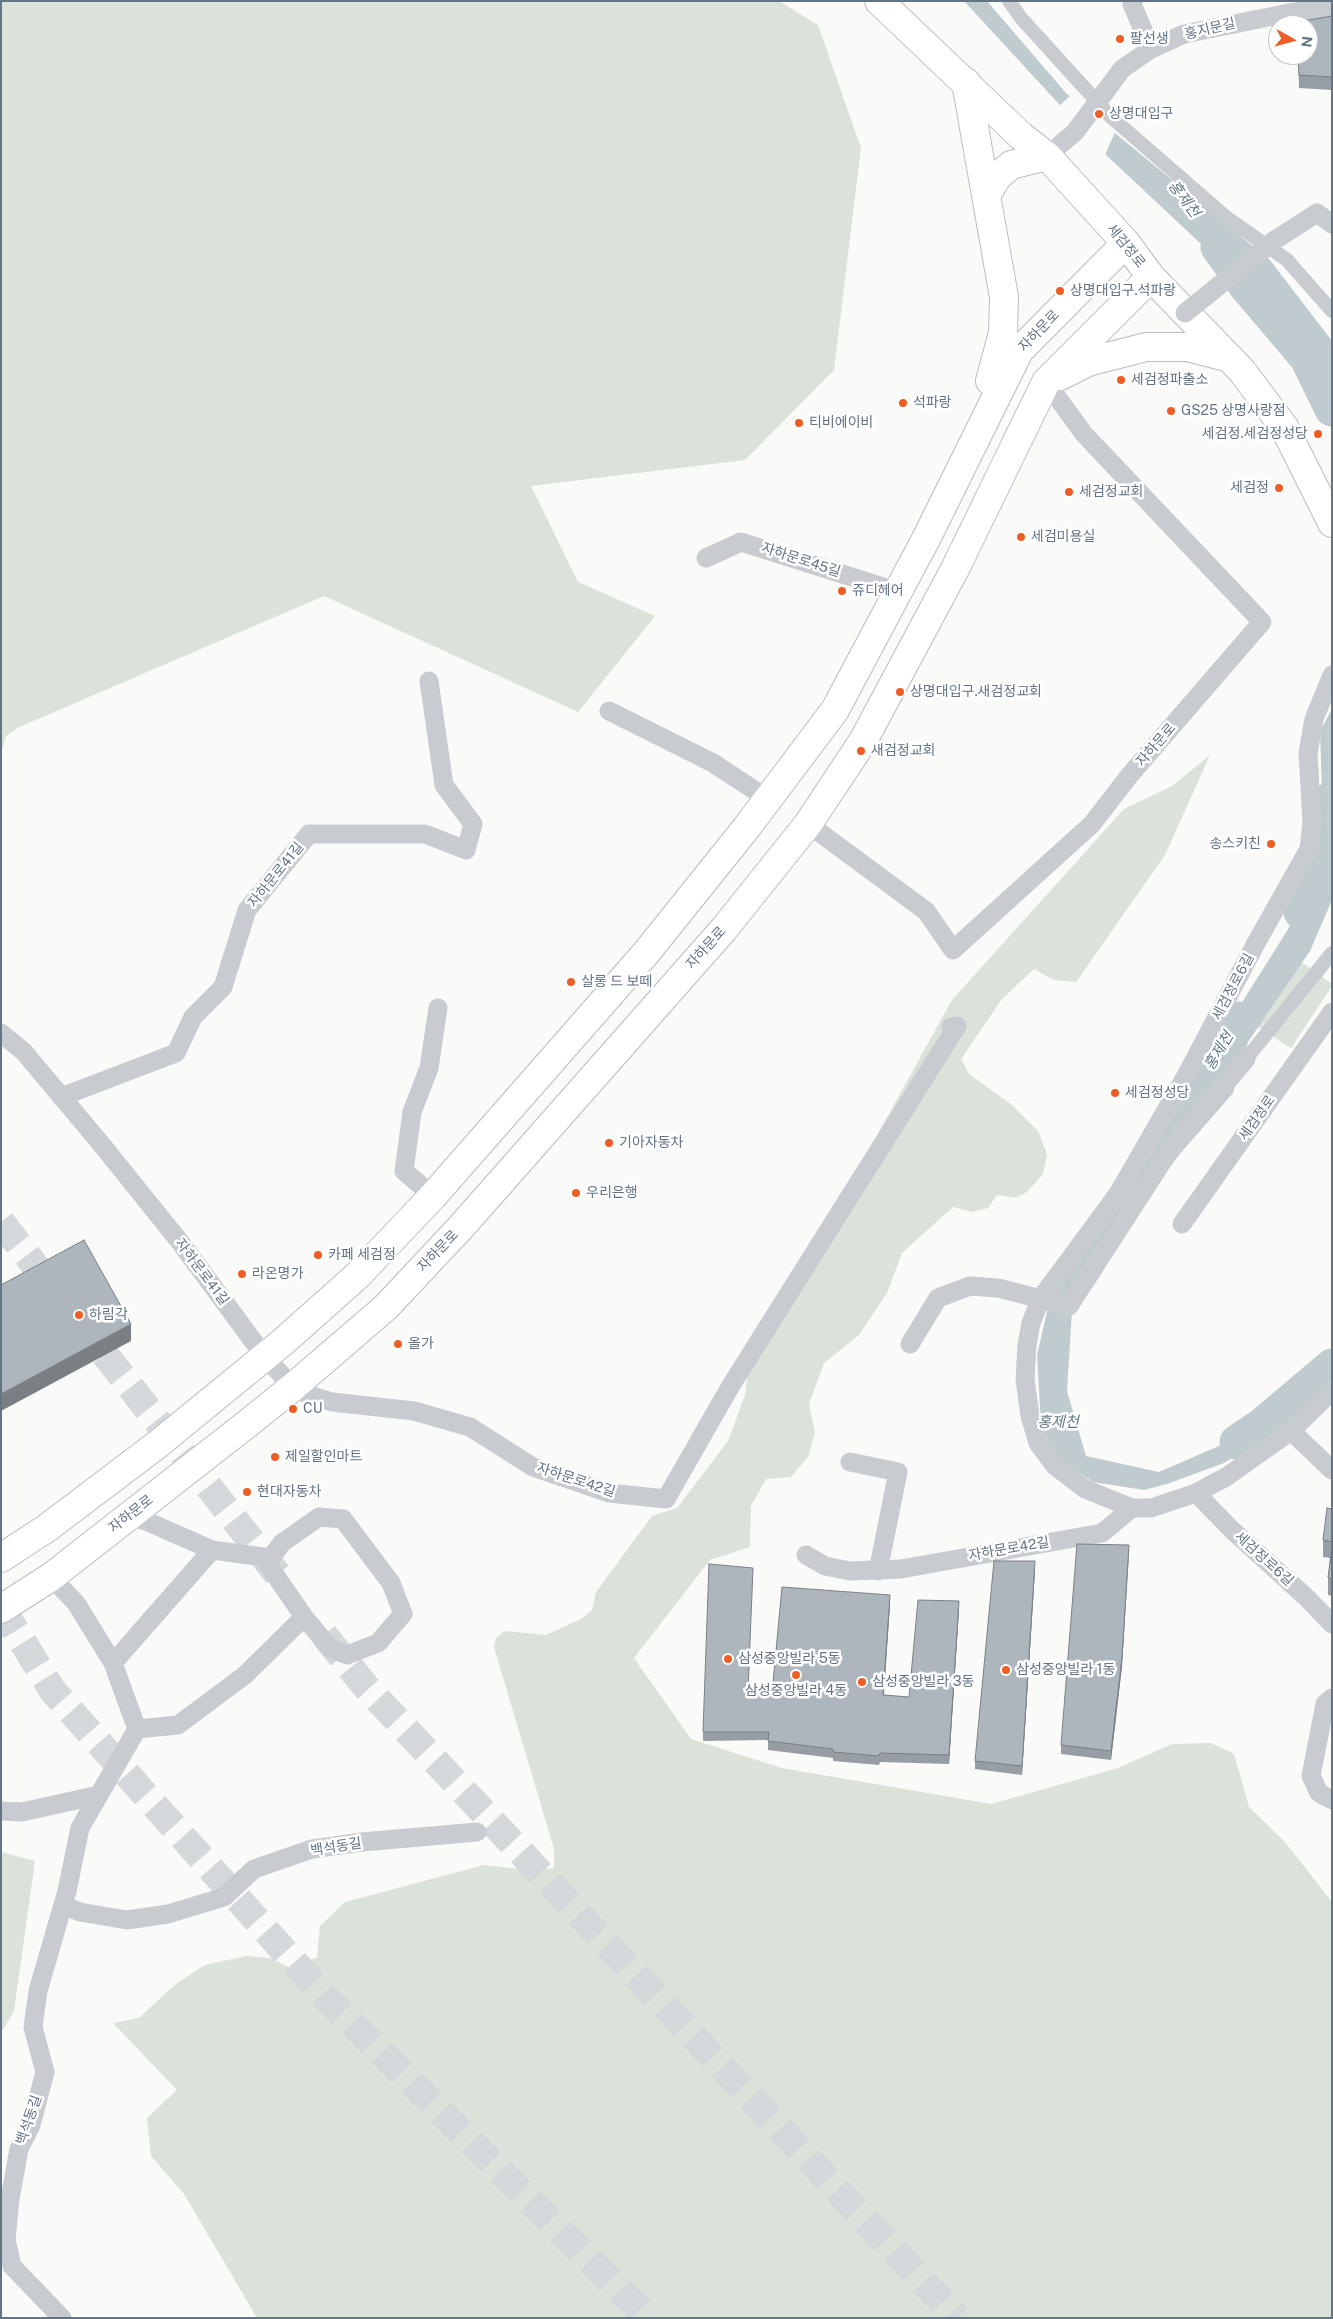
<!DOCTYPE html>
<html>
<head>
<meta charset="utf-8">
<style>
	body { margin:0 }
	#map { position:relative; width:1333px; height:2319px; overflow:hidden; background:#fafaf8; font-family:"Public Sans",sans-serif }
	canvas { display:block }
	.frame { position:absolute; inset:0; border:2px solid #637485; pointer-events:none }
	.north { position:absolute; left:1268px; top:15px; width:50px; height:50px; box-sizing:border-box; background:#fff; border:1px solid #c1c7ce; border-radius:50%; rotate:97deg; font-size:14px; font-weight:700; line-height:20px; text-align:center; color:#637485 }
	.north::after { content:''; display:block; margin:auto; width:18px; height:22px; background:#ee5d24; clip-path:polygon(50% 0,100% 100%,50% 72%,0 100%) }
</style>
</head>
<body>
<div id="map">
<canvas width="1333" height="2319"></canvas>
<div class="frame"></div>
<div class="north">N</div>
</div>
<script>
const context = document.querySelector('canvas').getContext('2d');
context.lineJoin = 'round';
function fill(path, color) { context.fillStyle = color; context.fill(path, 'evenodd'); }
const poly = rows => new Path2D(rows.map(r => 'M' + r).join(''));
function strokePath(path, color, width, dash) { context.strokeStyle = color; context.lineWidth = width; context.lineCap = dash ? 'butt' : 'round'; context.setLineDash(dash || []); context.stroke(path); }
function write(font, color, halo, rows, align = 'center') {
  context.font = font + ' "Public Sans","Noto Sans KR",sans-serif'; context.lineWidth = 5; context.setLineDash([]); context.textBaseline = 'middle'; context.strokeStyle = halo; context.fillStyle = color; for (const [text, x, y, turn = 0] of rows) {
    context.save(); context.translate(x, y); context.rotate((+turn || 0) * Math.PI / 180); context.textAlign = isNaN(turn) ? turn : align; if (halo) context.strokeText(text, 0, 0); context.fillText(text, 0, 0); context.restore();
  }
}
fill(poly([
	[1,1,779,1,818,25,861,148,834,370,745,460,531,486,578,582,655,616,578,712,324,596,17,728,6,736,1,754],
	[1210,755,1165,855,1076,982,1054,980,1034,969,1002,999,961,1059,969,1074,1012,1105,1038,1131,1047,1154,1043,1174,1027,1192,1015,1198,997,1195,988,1208,972,1212,953,1207,902,1253,887,1293,859,1335,824,1363,809,1404,815,1432,808,1457,791,1477,766,1479,751,1506,750,1547,710,1560,634,1658,691,1739,782,1768,991,1804,1118,1768,1172,1744,1211,1743,1234,1754,1249,1807,1285,1842,1332,1902,1332,2318,257,2318,184,2194,151,2156,147,2118,177,2090,113,2023,139,2018,177,1983,205,1965,246,1956,270,1958,291,1968,317,1957,320,1926,345,1902,484,1865,528,1870,554,1868,554,1849,494,1647,496,1638,505,1631,546,1635,581,1619,592,1610,596,1592,652,1516,677,1508,728,1441,745,1395,749,1366,952,1000,1124,809,1172,786],
	[1293,956,1332,984,1332,986,1291,1048,1250,1022],
	[1,1852,35,1861,14,2011,1,2033]
]), '#dbe2d9');
fill(poly([
	[964,1,987,1,1066,93,1270,260,1332,341,1332,414,1307,358,1246,286,1105,154],
	[1332,709,1332,900,1310,951,1248,1042,1233,1093,1170,1165,1072,1311,1067,1391,1086,1456,1159,1472,1235,1439,1297,1400,1332,1372,1332,1392,1295,1421,1224,1463,1167,1484,1144,1490,1093,1482,1054,1456,1041,1425,1037,1355,1049,1303,1089,1238,1155,1154,1181,1118,1207,1094,1217,1042,1287,931,1324,850,1320,731]
]), '#c0cbd0');
fill(poly([
	[1072,94,1116,130,1104,157,1058,107]
]), '#fafaf8');
strokePath(poly([
	[1218,247,1246,286,1307,358,1332,409],
	[1301,912,1310,897,1332,798],
	[1117,1210,1238,1019],
	[1237,1442,1261,1426,1332,1366]
]), '#c0cbd0', 35);
strokePath(poly([
	[1,1222,278,1575],
	[1,1607,53,1691,326,1998,648,2318],
	[324,1635,367,1688,957,2318]
]), '#d4d8db', 28, [28, 14]);
const primary = poly([
	[879,1,1021,136,1047,156,1126,243,1151,277,1242,371,1284,427,1332,523],
	[966,82,1004,297,1003,333,990,381],
	[986,195,998,176,1011,165,1047,156],
	[1060,376,1088,362,1146,347,1187,347,1230,358],
	[1,1558,47,1528,158,1444,284,1341,358,1275,433,1196,646,953,747,827,835,710,927,537,1019,351,1126,243],
	[1,1609,51,1577,247,1424,293,1387,386,1307,461,1227,724,929,808,824,863,741,955,569,1046,382,1151,277]
]);
strokePath(primary, '#b8bdc2', 30);
strokePath(poly([
	[1009,1,1021,18,1111,117,1226,217,1287,260,1332,311],
	[1246,1059,1332,953]
]), '#c8ccd0', 14);
strokePath(poly([
	[1133,1,1132,4,1151,49],
	[1105,92,1122,69,1151,49,1184,34,1289,13,1332,7],
	[1047,156,1075,132],
	[1275,240,1317,213,1332,224],
	[706,558,741,542,899,592],
	[1332,675,1314,719,1308,753,1312,822,1309,849,1255,945,1187,1074,1118,1194,1041,1298,1031,1323,1027,1345,1025,1379,1030,1416,1038,1443,1055,1466,1085,1489,1132,1508,1151,1508,1196,1493,1226,1477,1291,1431,1332,1391],
	[609,711,713,763,768,799],
	[808,824,926,911,953,950,1092,824,1129,776,1262,622,1084,434,1046,382],
	[1,1033,24,1052,102,1145,180,1242,265,1357,293,1387,309,1395,332,1402,414,1411,470,1427,533,1467,609,1493,666,1499,730,1387,957,1026,951,1027],
	[61,1097,176,1053,193,1017,223,987,247,910,309,834,425,834,466,850,473,824,444,785,429,681],
	[433,1196,404,1171,412,1112,429,1068,438,1008],
	[1182,1224,1332,1012],
	[910,1344,938,1298,970,1286,998,1288,1069,1306,1162,1162,1185,1131,1246,1059],
	[1291,1431,1332,1470],
	[850,1462,898,1472,878,1571],
	[1196,1493,1232,1530,1307,1598,1332,1624],
	[128,1516,146,1521,212,1550],
	[319,1517,343,1519,391,1583,403,1614,378,1643,347,1655,330,1648,304,1617,267,1563,282,1543,319,1517],
	[806,1555,825,1566,850,1571,901,1569,1102,1533,1132,1508],
	[51,1577,76,1603,113,1663],
	[1332,1698,1325,1704,1311,1776,1319,1793,1332,1800],
	[137,1729,113,1663,212,1550,271,1558],
	[1,1811,22,1812,99,1795],
	[63,1905,80,1912,127,1920,168,1914,224,1897,254,1869,312,1849,362,1842,477,1832],
	[62,2318,12,2266,6,2240,10,2199,19,2149,31,2125,45,2072,33,2027,38,1991,67,1891,80,1828,137,1729,178,1725,245,1675,304,1617]
]), '#c8ccd0', 19);
strokePath(primary, '#fff', 28);
strokePath(poly([
	[1075,132,1105,92],
	[1185,313,1275,240]
]), '#c8ccd0', 19);
fill(poly([
	[1332,16,1332,90,1299,88,1298,55,1308,55],
	[1332,1509,1332,1596,1328,1595,1328,1578,1330,1558,1323,1557,1323,1540],
	[1129,1554,1122,1666,1111,1760,1061,1754,1061,1745],
	[1035,1570,1022,1775,975,1769,975,1761],
	[890,1604,884,1695,909,1697,959,1609,949,1764,880,1762,879,1765,833,1761,833,1758,768,1750,768,1740,703,1741,703,1732,748,1692,772,1693]
]), '#969da3');
fill(poly([
	[131,1324,131,1341,1,1411,1,1394],
	[1129,1545,1122,1666,1111,1760,1111,1751],
	[1035,1561,1035,1570,1022,1775,1022,1766],
	[890,1595,890,1604,883,1704,883,1695],
	[959,1601,959,1609,949,1764,949,1755]
]), '#7a7f84');
const building = poly([
	[1332,16,1332,77,1299,75,1298,55,1308,55,1308,25,1297,25,1297,22,1332,16],
	[84,1240,131,1324,1,1394,1,1285,84,1240],
	[1327,1508,1332,1509,1332,1542,1323,1540,1327,1508],
	[1077,1544,1129,1545,1122,1657,1111,1751,1061,1745,1077,1544],
	[1332,1547,1332,1579,1328,1578,1332,1547],
	[994,1561,1035,1561,1022,1766,975,1761,994,1561],
	[709,1564,753,1568,748,1692,772,1693,782,1587,890,1595,883,1695,909,1697,918,1600,959,1601,949,1755,880,1753,879,1756,833,1752,833,1749,768,1741,769,1732,703,1732,709,1564]
]);
fill(building, '#aeb6bd');
strokePath(building, '#7a7f84', 1);
for (const [x, y, r, color] of [
	[1120,39,5,"#ee5d24"],
	[1099,114,5,"#ee5d24"],
	[1060,291,5,"#ee5d24"],
	[1121,380,5,"#ee5d24"],
	[903,403,5,"#ee5d24"],
	[1171,411,5,"#ee5d24"],
	[799,423,5,"#ee5d24"],
	[1318,434,5,"#ee5d24"],
	[1279,488,5,"#ee5d24"],
	[1069,492,5,"#ee5d24"],
	[1021,537,5,"#ee5d24"],
	[842,591,5,"#ee5d24"],
	[900,692,5,"#ee5d24"],
	[861,751,5,"#ee5d24"],
	[1271,844,5,"#ee5d24"],
	[571,982,5,"#ee5d24"],
	[1115,1093,5,"#ee5d24"],
	[609,1143,5,"#ee5d24"],
	[576,1193,5,"#ee5d24"],
	[318,1255,5,"#ee5d24"],
	[242,1274,5,"#ee5d24"],
	[79,1315,5,"#ee5d24"],
	[398,1344,5,"#ee5d24"],
	[293,1409,5,"#ee5d24"],
	[275,1457,5,"#ee5d24"],
	[247,1492,5,"#ee5d24"],
	[728,1659,5,"#ee5d24"],
	[1006,1670,5,"#ee5d24"],
	[796,1675,5,"#ee5d24"],
	[862,1682,5,"#ee5d24"]
]) { const dot = new Path2D(); dot.arc(x, y, r, 0, 2 * Math.PI); context.fillStyle = color; context.fill(dot); strokePath(dot, '#fff', 2); }
write('14px', '#637485', '#fff', [
	["홍지문길",1210,29,-13],
	["세검정로",1126,246,51],
	["자하문로",1039,331,-46],
	["자하문로45길",801,560,18],
	["자하문로",1156,745,-49],
	["자하문로41길",276,875,-51],
	["자하문로",706,948,-48],
	["세검정로6길",1233,987,-62],
	["세검정로",1257,1118,-55],
	["자하문로",438,1251,-46],
	["자하문로41길",202,1272,53],
	["자하문로42길",576,1480,18],
	["자하문로",131,1514,-38],
	["자하문로42길",1009,1549,-10],
	["세검정로6길",1264,1559,42],
	["백석동길",336,1847,-9],
	["백석동길",29,2120,-71]
]);
write('14px', '#637485', '#fff', [
	["팔선생",1130,39],
	["상명대입구",1109,114],
	["상명대입구.석파랑",1070,291],
	["세검정파출소",1131,380],
	["석파랑",913,403],
	["GS25 상명사랑점",1181,411],
	["티비에이비",809,423],
	["세검정.세검정성당",1308,434,"right"],
	["세검정",1269,488,"right"],
	["세검정교회",1079,492],
	["세검미용실",1031,537],
	["쥬디헤어",852,591],
	["상명대입구.새검정교회",910,692],
	["새검정교회",871,751],
	["송스키친",1261,844,"right"],
	["살롱 드 보떼",581,982],
	["세검정성당",1125,1093],
	["기아자동차",619,1143],
	["우리은행",586,1193],
	["카페 세검정",328,1255],
	["라온명가",252,1274],
	["하림각",89,1315],
	["올가",408,1344],
	["CU",303,1409],
	["제일할인마트",285,1457],
	["현대자동차",257,1492],
	["삼성중앙빌라 5동",738,1659],
	["삼성중앙빌라 1동",1016,1670],
	["삼성중앙빌라 3동",872,1682],
	["삼성중앙빌라 4동",796,1691,"center"]
], 'left');
write('italic 15px', '#637a85', '#fff', [
	["홍제천",1184,199,53],
	["홍제천",1219,1051,-59],
	["홍제천",1058,1422]
]);
</script>
</body>
</html>
